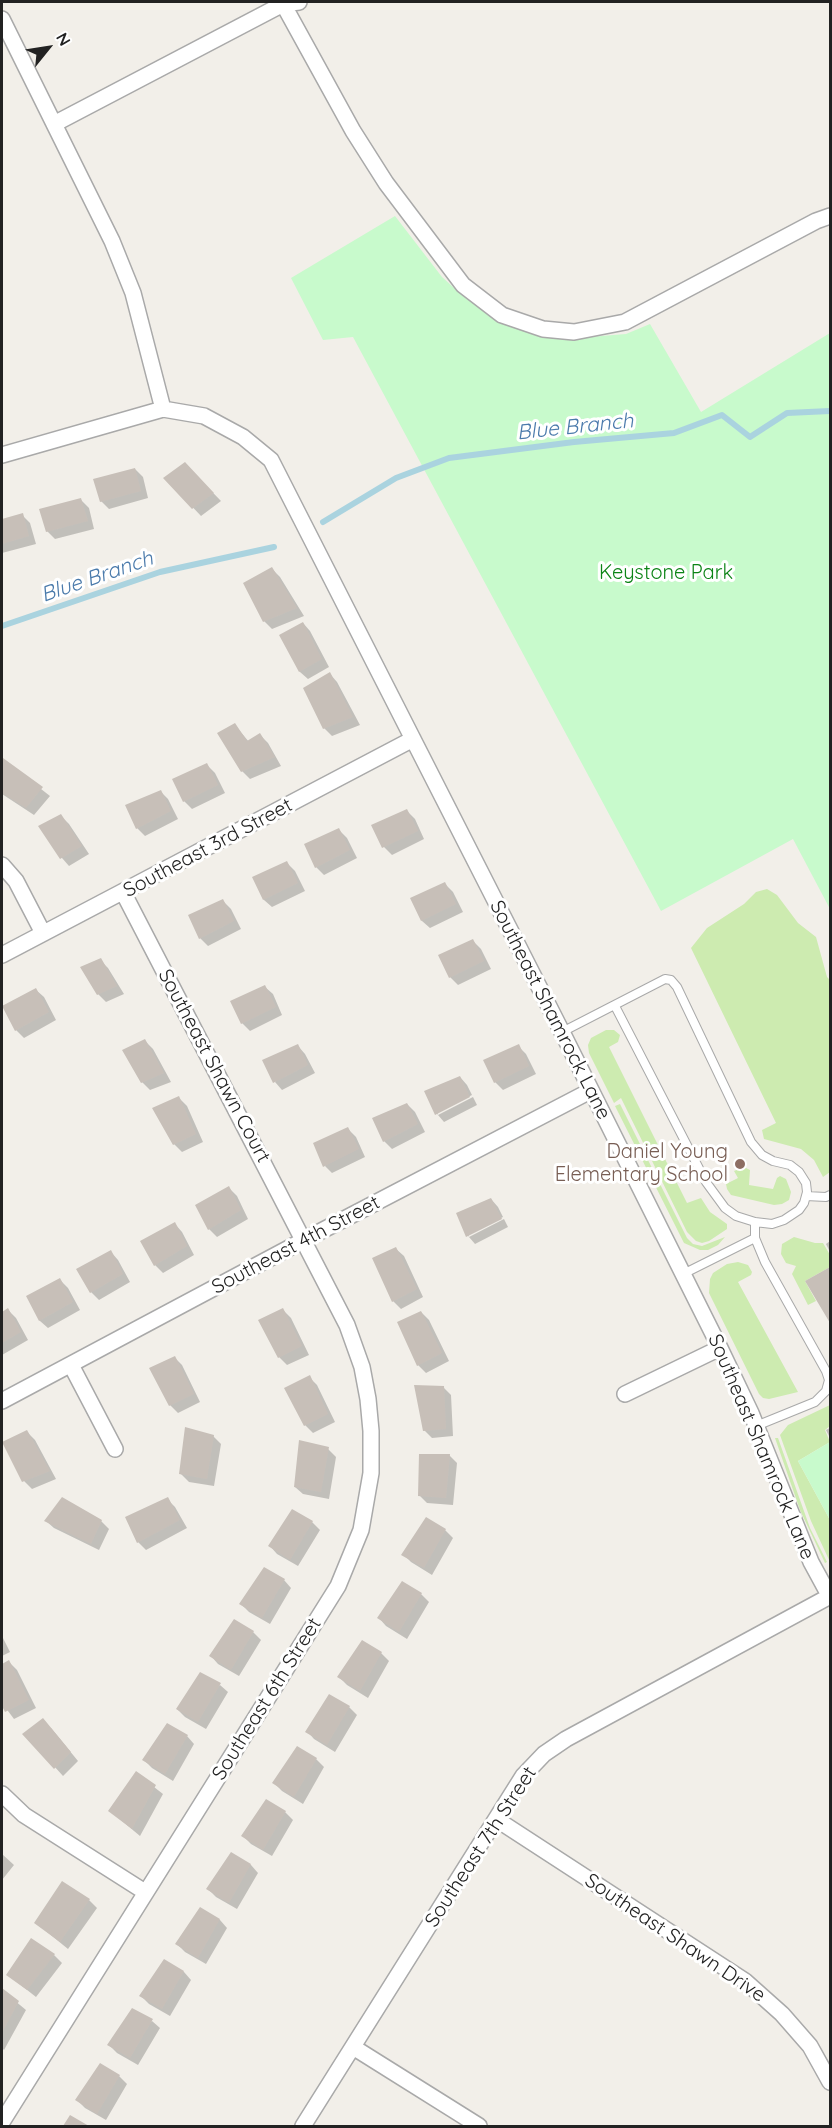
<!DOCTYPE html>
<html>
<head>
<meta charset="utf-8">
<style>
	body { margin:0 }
	#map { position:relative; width:832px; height:2128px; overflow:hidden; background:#f2efe9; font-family:Quicksand,sans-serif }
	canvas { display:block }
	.frame { position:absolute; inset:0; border:3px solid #222; pointer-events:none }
	.north { position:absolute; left:18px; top:18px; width:60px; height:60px; -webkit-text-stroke:4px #fff; paint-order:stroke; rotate:60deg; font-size:16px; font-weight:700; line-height:24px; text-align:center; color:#222 }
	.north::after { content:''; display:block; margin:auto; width:21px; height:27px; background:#222; clip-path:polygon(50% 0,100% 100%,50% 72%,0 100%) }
</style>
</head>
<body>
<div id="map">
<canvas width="832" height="2128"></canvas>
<div class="frame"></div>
<div class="north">N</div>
</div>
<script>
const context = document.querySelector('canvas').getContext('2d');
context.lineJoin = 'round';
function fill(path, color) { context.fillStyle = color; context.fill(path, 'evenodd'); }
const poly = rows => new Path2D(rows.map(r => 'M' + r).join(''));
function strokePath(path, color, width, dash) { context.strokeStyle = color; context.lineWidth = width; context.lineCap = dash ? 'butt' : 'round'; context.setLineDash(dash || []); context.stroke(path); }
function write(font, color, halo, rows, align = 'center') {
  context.font = font + ' Quicksand,sans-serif'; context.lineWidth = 6; context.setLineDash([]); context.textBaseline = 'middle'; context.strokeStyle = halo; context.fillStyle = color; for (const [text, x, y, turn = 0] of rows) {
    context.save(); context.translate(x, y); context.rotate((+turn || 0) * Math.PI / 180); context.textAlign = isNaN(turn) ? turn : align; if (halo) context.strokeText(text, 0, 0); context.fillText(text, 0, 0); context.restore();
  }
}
fill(poly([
	[767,889,777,895,798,923,816,937,827,977,830,980,830,1172,823,1177,814,1160,801,1149,764,1139,762,1130,776,1123,691,948,707,928,744,904,756,892],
	[606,1030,614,1030,620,1035,618,1042,609,1047,687,1203,701,1198,710,1212,727,1224,727,1229,709,1241,702,1243,696,1241,687,1232,621,1098,614,1103,589,1053,588,1045,591,1038],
	[620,1104,687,1238,693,1244,702,1246,725,1237,718,1245,708,1250,700,1250,684,1243,615,1106],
	[744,1167,750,1170,749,1185,773,1189,777,1178,780,1176,786,1179,791,1192,789,1200,782,1204,774,1205,731,1195,727,1189,726,1184,738,1178,734,1171],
	[794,1237,815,1243,823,1243,830,1255,830,1267,805,1281,816,1301,808,1305,792,1274,796,1266,786,1263,781,1254,782,1244],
	[738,1262,748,1265,752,1272,751,1275,738,1282,798,1392,769,1399,763,1398,759,1394,709,1293,710,1279,713,1273,727,1264],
	[830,1405,830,1426,825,1430,830,1442,798,1461,830,1520,830,1562,811,1521,780,1435,788,1425],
	[775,1438,778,1438,810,1528,827,1562,825,1563,800,1510]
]), '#cdebb0');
fill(poly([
	[395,216,442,277,463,296,493,318,535,334,576,338,626,334,650,324,701,412,830,333,830,909,793,839,661,911,353,337,323,340,291,278],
	[830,1442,830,1520,798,1461]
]), '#c8facc');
fill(poly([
	[185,464,221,501,201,516,165,478],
	[135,469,143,477,148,498,109,509,101,501],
	[81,500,89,508,94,529,55,539,47,531],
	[22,515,30,523,36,544,2,553,2,521],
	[272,569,280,577,304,616,272,629,264,621],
	[303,623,310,631,329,667,308,679,300,672,281,635],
	[330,674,337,682,360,725,332,736,324,728],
	[235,725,249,742,260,735,268,743,281,766,250,779,242,771],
	[4,760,50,796,34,815,2,794,2,764],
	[207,765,215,773,225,793,192,809,184,801,174,780],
	[160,791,168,799,178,819,145,836,137,828],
	[407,811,415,819,424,839,392,855,384,847,373,825],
	[61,816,69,824,89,854,69,866,62,858],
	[339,830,347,838,357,858,324,875,316,867],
	[287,863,295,871,305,891,272,907,264,900,254,878],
	[445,884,453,892,463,912,430,928,422,921,412,899],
	[223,901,231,909,241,929,208,946,200,938],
	[473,941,481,949,491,969,458,985,450,977],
	[100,960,108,968,124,994,106,1002,98,994],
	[265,987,273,994,282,1015,250,1031,242,1023],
	[36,990,44,997,56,1020,24,1038,16,1030,4,1007],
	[145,1041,153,1049,171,1082,150,1090,142,1082],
	[298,1046,305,1054,315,1073,282,1090,275,1082],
	[518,1046,526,1054,536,1074,503,1090,495,1082,485,1061],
	[460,1077,467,1085,472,1095,438,1112,438,1115,426,1092],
	[473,1097,477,1105,444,1122,438,1115],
	[179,1098,187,1106,203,1142,182,1152,174,1144],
	[407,1104,415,1112,425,1132,392,1149,384,1141],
	[348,1129,356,1137,365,1157,332,1173,325,1166],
	[229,1188,237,1196,248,1219,217,1237,209,1229],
	[491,1199,498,1207,503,1217,469,1234,469,1237,458,1214],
	[504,1219,508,1227,475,1244,469,1237],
	[175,1224,182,1232,194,1255,163,1273,155,1265],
	[830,1241,830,1252,826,1244],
	[396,1249,404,1256,423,1297,401,1309,393,1301],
	[111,1252,118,1260,130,1282,99,1300,91,1292],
	[830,1269,830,1320,807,1282],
	[60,1280,68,1288,80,1310,48,1328,40,1321,28,1297],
	[8,1310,16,1318,28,1340,2,1355,2,1313],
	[283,1310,291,1318,309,1355,287,1365,279,1357],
	[421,1312,429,1320,449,1361,426,1373,418,1365],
	[174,1357,182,1365,200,1402,178,1413,170,1405],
	[309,1377,317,1385,335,1422,313,1433,305,1425],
	[443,1387,451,1395,453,1436,432,1438,424,1430],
	[830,1428,830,1438,826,1430],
	[27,1432,35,1440,56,1479,32,1489,24,1481,4,1443],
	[213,1436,221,1444,214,1486,189,1482,181,1474],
	[328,1449,336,1457,329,1499,303,1494,295,1487],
	[449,1455,457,1463,453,1505,427,1503,419,1495],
	[167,1499,175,1507,187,1528,146,1550,138,1542,127,1518],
	[427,1519,445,1530,453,1538,432,1575,411,1562,403,1554],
	[46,1521,101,1521,109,1529,99,1550,54,1528],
	[312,1522,320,1530,298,1566,277,1554,270,1546],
	[284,1580,291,1588,270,1624,249,1612,241,1604],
	[421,1594,429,1602,407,1639,386,1626,379,1618],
	[253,1632,261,1640,239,1676,218,1664,211,1656],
	[2,1636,10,1652,2,1656],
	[363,1642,381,1653,389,1661,368,1698,347,1685,339,1677],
	[9,1662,17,1670,36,1708,14,1719,2,1703,2,1665],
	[220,1685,228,1692,206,1729,185,1717,177,1709],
	[349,1707,357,1715,335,1752,314,1739,307,1731],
	[51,1728,78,1761,63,1776,25,1734],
	[187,1736,194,1744,173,1781,152,1768,144,1760],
	[316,1759,324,1767,303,1804,282,1791,274,1783],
	[136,1773,163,1794,140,1836,110,1811],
	[285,1812,293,1820,272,1856,251,1844,243,1836],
	[2,1854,14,1865,2,1880],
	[232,1854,251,1865,258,1873,237,1909,216,1897,208,1889],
	[89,1900,97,1908,68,1949,36,1923],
	[201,1909,220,1920,227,1928,206,1964,185,1952,177,1944],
	[54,1955,62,1963,36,1997,8,1975],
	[165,1961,184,1972,191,1980,170,2016,149,2004,141,1996],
	[2,1990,26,2010,4,2050,2,2048],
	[152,2021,160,2028,138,2065,117,2053,109,2045],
	[119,2076,127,2084,106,2120,85,2108,77,2100]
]), '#0003');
strokePath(poly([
	[323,522,396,478,449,458,574,442,674,433,722,415,750,437,787,413,830,411],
	[2,626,160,572,274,547]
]), '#aad3df', 6);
fill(poly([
	[185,462,214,493,192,509,163,478],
	[135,468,141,491,100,502,93,479],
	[81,498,88,521,46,532,39,509],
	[23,513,29,536,2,544,2,519],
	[272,567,297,608,263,622,243,583],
	[303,622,322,659,299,672,279,635],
	[330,672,353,717,323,729,303,688],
	[235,723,247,741,260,733,275,757,241,772,217,733],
	[3,758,43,787,26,808,2,793,2,761],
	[207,763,218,785,183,802,172,779],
	[161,790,171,811,136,829,125,805],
	[407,809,418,831,382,848,371,825],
	[61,814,82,846,60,859,38,826],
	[339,828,350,850,315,868,304,844],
	[287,861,298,883,263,900,252,877],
	[445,882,456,904,421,921,410,898],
	[223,899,234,921,199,939,188,915],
	[473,939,484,961,449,978,438,955],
	[101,958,117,986,97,995,80,967],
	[265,985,276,1007,241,1024,230,1001],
	[36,988,49,1012,15,1031,2,1006],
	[145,1039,164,1073,141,1083,122,1050],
	[298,1044,308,1065,273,1083,262,1060],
	[519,1044,529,1066,494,1083,483,1060],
	[460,1076,470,1097,435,1115,424,1091],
	[179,1096,196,1134,173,1145,152,1108],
	[407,1103,418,1124,383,1142,372,1118],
	[348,1127,359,1149,323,1167,313,1143],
	[229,1186,241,1210,208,1230,195,1205],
	[491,1198,502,1219,466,1237,456,1213],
	[175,1222,187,1246,154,1266,140,1241],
	[396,1247,417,1289,392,1302,372,1258],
	[111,1250,123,1274,90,1293,76,1269],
	[830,1267,830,1323,805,1281],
	[60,1278,73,1302,39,1321,26,1296],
	[8,1308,21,1332,2,1343,2,1312],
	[283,1308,302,1346,278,1358,258,1320],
	[421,1311,442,1353,417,1366,397,1322],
	[175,1356,194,1394,169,1406,149,1368],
	[310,1375,328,1414,304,1426,284,1388],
	[414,1385,444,1386,446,1429,423,1431],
	[185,1427,214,1435,207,1479,179,1474],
	[27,1430,50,1471,22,1482,2,1442],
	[299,1440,329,1447,321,1492,294,1487],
	[419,1454,450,1454,446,1498,418,1496],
	[62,1497,102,1520,91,1544,44,1521],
	[168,1497,180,1520,137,1543,125,1517],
	[292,1509,313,1521,290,1560,268,1546],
	[426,1517,446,1529,424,1568,401,1555],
	[264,1567,285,1579,262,1618,239,1604],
	[402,1581,422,1593,399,1632,377,1618],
	[234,1619,254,1631,231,1670,209,1656],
	[362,1640,382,1652,360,1691,337,1677],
	[9,1660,29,1700,5,1712,2,1706,2,1664],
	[200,1672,221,1683,198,1722,176,1709],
	[329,1694,350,1706,327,1745,305,1732],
	[43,1718,71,1752,54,1769,22,1734],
	[167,1723,188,1735,165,1774,142,1760],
	[297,1746,317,1758,294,1797,272,1783],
	[136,1771,156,1785,132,1829,108,1811],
	[266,1799,286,1811,263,1850,241,1836],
	[231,1852,251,1864,229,1903,206,1889],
	[62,1881,90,1899,60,1942,34,1923],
	[200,1907,220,1919,198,1958,175,1944],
	[31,1938,55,1954,27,1990,6,1975],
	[164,1959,184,1971,162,2009,139,1996],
	[2,1988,19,2001,2,2033],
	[132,2008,153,2019,130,2058,107,2045],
	[100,2063,120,2075,97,2114,75,2100],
	[70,2115,89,2126,63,2126]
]), '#c7bfb8');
const service = poly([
	[562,1032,665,979,671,980,677,987,751,1142,762,1155,773,1161,790,1165,799,1172,806,1183,807,1192,804,1203,799,1210,784,1220,772,1224,755,1222,736,1216,725,1208,706,1182,615,1006],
	[806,1196,826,1197,830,1195],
	[755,1222,755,1238,765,1262,826,1371,829,1380,826,1391,815,1402,756,1426],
	[683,1274,755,1238]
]);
const minor = poly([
	[282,2,353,131,386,183,463,285,502,315,543,329,574,332,625,322,816,221,830,216],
	[2,19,112,241,133,293,163,409,204,416,243,437,271,460,562,1032,720,1348,751,1413,811,1562,830,1597],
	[54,124,283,4,299,2],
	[2,455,163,409],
	[2,865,16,881,43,933],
	[2,955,413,739],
	[71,1365,115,1449],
	[625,1394,720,1348],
	[2,1401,304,1240,590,1091],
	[2,1794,24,1815,145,1892],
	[496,1819,745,1981,782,2014,810,2046,830,2082],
	[353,2047,479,2126],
	[2,2122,338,1586,361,1530,371,1473,371,1431,368,1399,362,1367,347,1325,123,892],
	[303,2126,523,1776,544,1754,566,1739,830,1596]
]);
strokePath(service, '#a9a9a9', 10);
strokePath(minor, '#a9a9a9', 18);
strokePath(service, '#fff', 8);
strokePath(minor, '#fff', 15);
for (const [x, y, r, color] of [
	[740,1164,6,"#8d6e63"]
]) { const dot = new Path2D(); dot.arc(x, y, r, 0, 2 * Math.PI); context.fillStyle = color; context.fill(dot); strokePath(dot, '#fff', 2); }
write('20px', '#0c8416', '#fff', [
	["Keystone Park",666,573]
]);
write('20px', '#222', '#fff', [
	["Southeast 3rd Street",208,848,-28],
	["Southeast Shamrock Lane",550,1010,63],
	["Southeast Shawn Court",214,1066,62],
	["Southeast 4th Street",296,1245,-28],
	["Southeast Shamrock Lane",761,1447,67],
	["Southeast 6th Street",267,1699,-58],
	["Southeast 7th Street",481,1847,-57],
	["Southeast Shawn Drive",675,1938,34]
]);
write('20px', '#785e54', '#fff', [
	["Daniel Young",728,1152],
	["Elementary School",728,1175]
], 'right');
write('italic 21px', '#4a7aab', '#fff', [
	["Blue Branch",575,427,-6],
	["Blue Branch",97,577,-19]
]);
</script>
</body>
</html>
